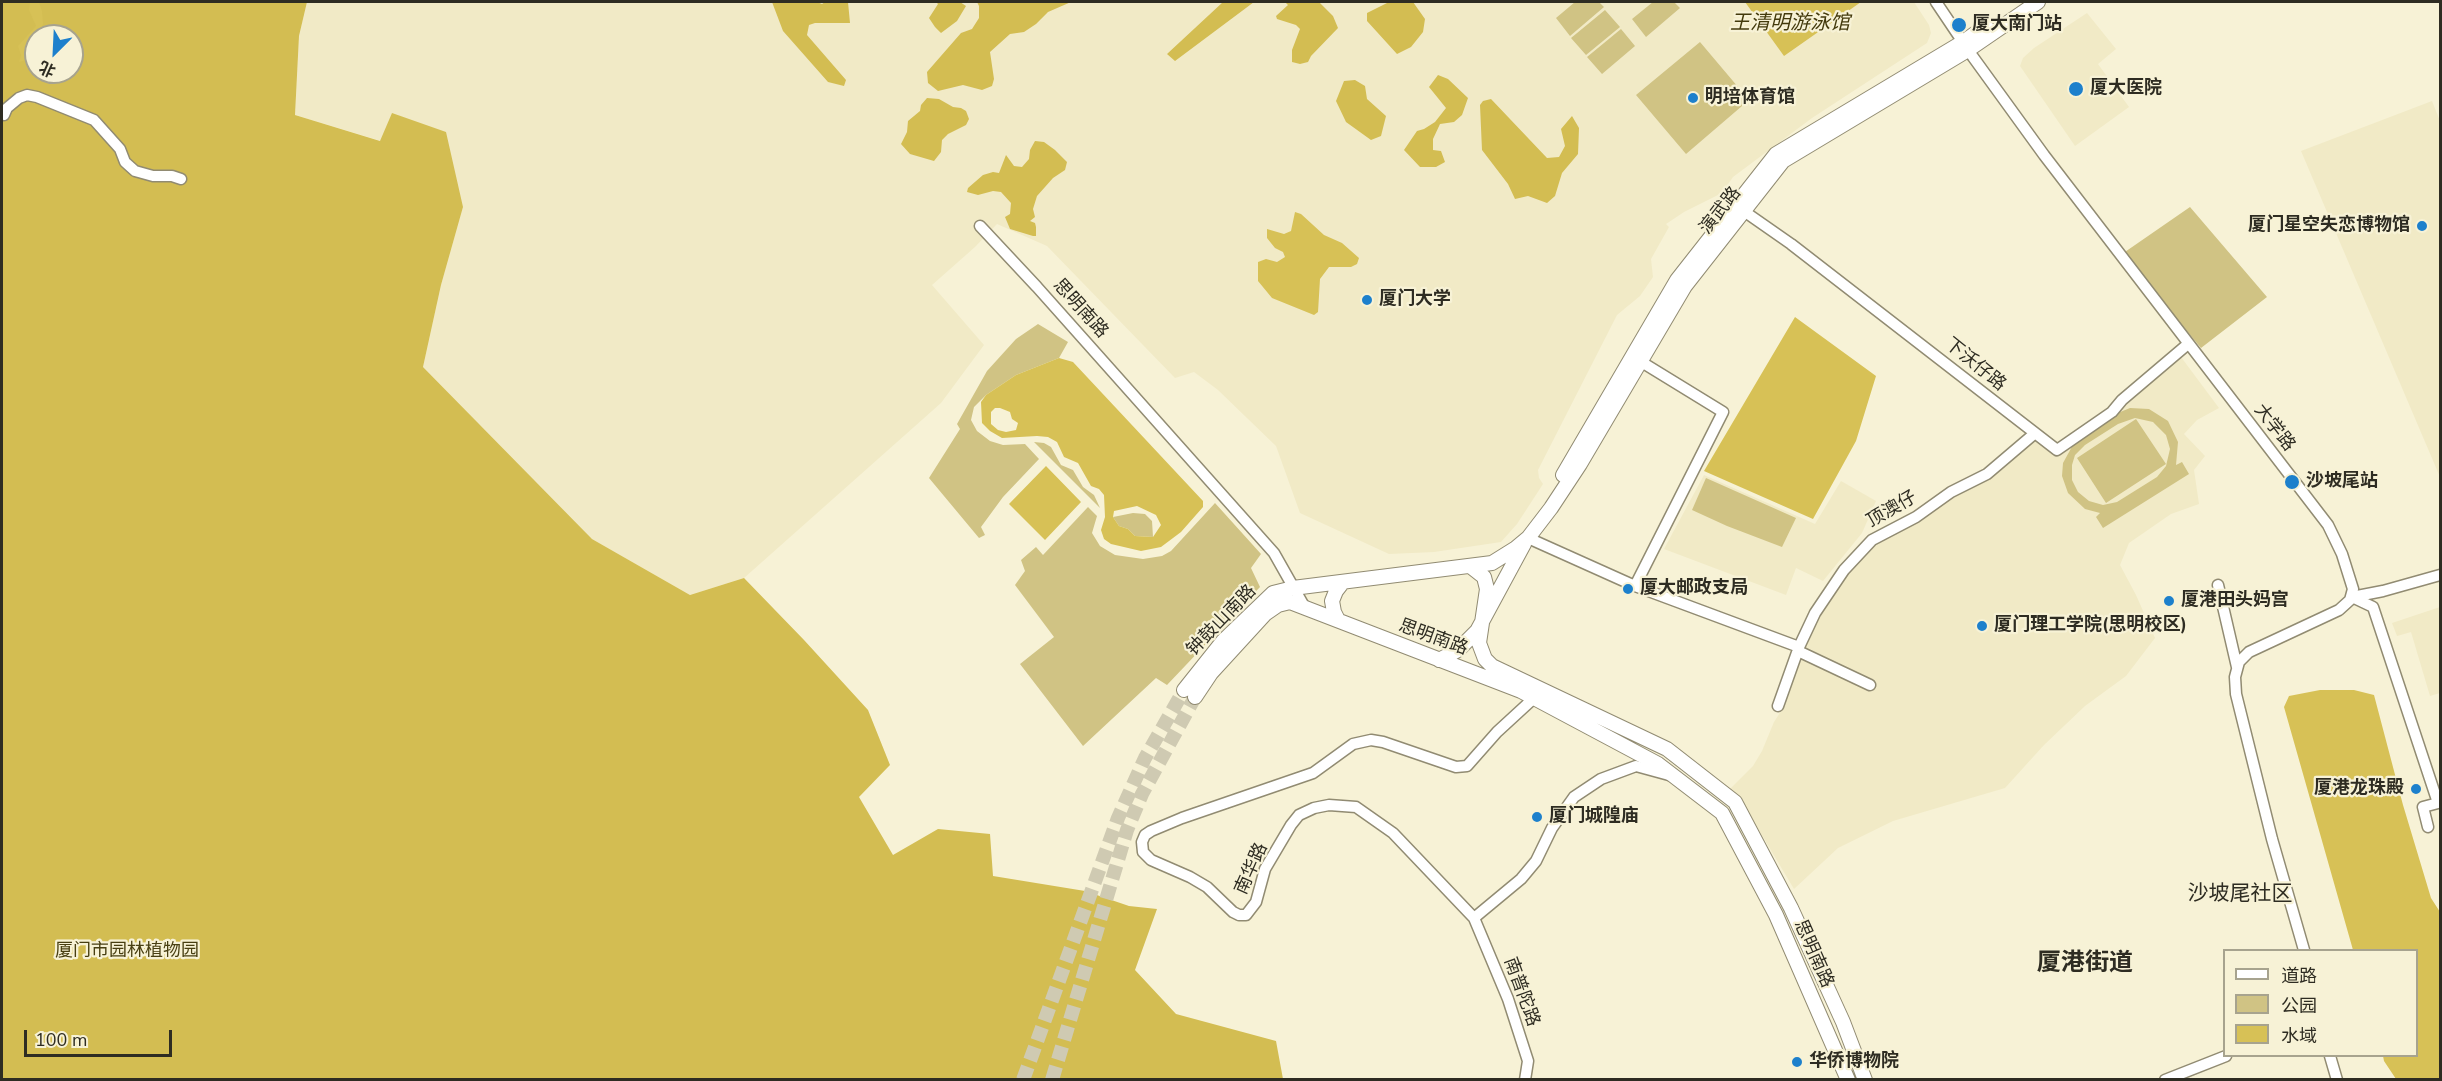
<!DOCTYPE html>
<html>
<head>
<meta charset="utf-8">
<style>
	body { margin:0 }
	#map { position:relative; width:2442px; height:1081px; overflow:hidden; background:#f7f2d6; font-family:"Nunito Sans","Noto Sans SC",sans-serif }
	canvas { display:block }
	.frame { position:absolute; inset:0; border:3px solid #2e2c22; pointer-events:none }
	.legend { position:absolute; left:2223px; top:949px; width:195px; height:108px; box-sizing:border-box; background:#f7f2d6; border:2px solid #a7a38e; margin:0; padding:8px 10px; list-style:none; font-size:18px; color:#2e2c22 }
	.legend li { display:flex; align-items:center; gap:12px; height:30px }
	.legend b { width:30px; border:2px solid #a7a38e }
	.north { position:absolute; left:24px; top:24px; width:60px; height:60px; box-sizing:border-box; background:#f7f2d6; border:2px solid #a7a38e; border-radius:50%; rotate:204deg; font-size:16px; font-weight:700; line-height:24px; text-align:center; color:#2e2c22 }
	.north::after { content:''; display:block; margin:auto; width:21px; height:27px; background:#1d80cc; clip-path:polygon(50% 0,100% 100%,50% 72%,0 100%) }
	.scale { position:absolute; left:24px; top:1030px; width:148px; height:27px; box-sizing:border-box; border:3px solid #2e2c22; border-top:0; padding-left:8px; font-size:18px; line-height:21px; white-space:nowrap; color:#2e2c22; -webkit-text-stroke:4px #f7f2d6; paint-order:stroke }
</style>
</head>
<body>
<div id="map">
<canvas width="2442" height="1081"></canvas>
<div class="frame"></div>
<ul class="legend">
<li><b style="height:8px;background:#fff"></b>道路</li>
<li><b style="height:16px;background:#d0c384"></b>公园</li>
<li><b style="height:16px;background:#d7c156"></b>水域</li>
</ul>
<div class="north">北</div>
<div class="scale">100 m</div>
</div>
<script>
const context = document.querySelector('canvas').getContext('2d');
context.lineJoin = 'round';
function fill(path, color) { context.fillStyle = color; context.fill(path, 'evenodd'); }
const poly = rows => new Path2D(rows.map(r => 'M' + r).join(''));
function strokePath(path, color, width, dash) { context.strokeStyle = color; context.lineWidth = width; context.lineCap = dash ? 'butt' : 'round'; context.setLineDash(dash || []); context.stroke(path); }
function write(font, color, halo, rows, align = 'center') {
  context.font = font + ' "Nunito Sans","Noto Sans SC",sans-serif'; context.lineWidth = 4.5; context.setLineDash([]); context.textBaseline = 'middle'; context.strokeStyle = halo; context.fillStyle = color; for (const [text, x, y, turn = 0] of rows) {
    context.save(); context.translate(x, y); context.rotate((+turn || 0) * Math.PI / 180); context.textAlign = isNaN(turn) ? turn : align; if (halo) context.strokeText(text, 0, 0); context.fillText(text, 0, 0); context.restore();
  }
}
fill(poly([
	[307,2,1914,2,1929,25,1931,33,1927,43,1812,118,1733,177,1722,193,1684,212,1666,224,1669,227,1651,259,1653,277,1640,296,1617,315,1538,470,1539,478,1543,484,1517,524,1501,542,1434,552,1389,554,1300,513,1276,446,1218,390,1194,372,1175,378,1047,246,997,224,975,247,932,285,984,345,941,403,744,578,690,595,592,539,423,367,441,285,463,207,381,141,295,115,299,36],
	[2087,13,2116,49,2098,64,2129,107,2075,146,2020,66,2023,58,2034,48],
	[2432,101,2440,121,2440,477,2301,151],
	[2181,357,2219,408,2197,420,2184,434,2205,456,2194,470,2199,504,2171,514,2129,543,2120,565,2136,595,2155,638,2126,676,2085,706,2044,745,2005,788,1893,821,1838,848,1794,889,1741,800,1730,789,1753,766,1762,751,1774,722,1783,708,1794,671,1820,615,1847,575,1875,545,1915,524,2029,440,2038,438,2053,455,2116,412],
	[1704,475,1815,524,1841,481,1876,501,1862,533,1823,581,1796,568,1786,595,1664,549],
	[2440,607,2440,693,2430,696,2411,632,2397,636,2392,623]
]), '#f1eac6');
fill(poly([
	[1575,2,1599,2,1604,7,1570,36,1556,18],
	[1653,2,1674,2,1680,8,1646,37,1632,19],
	[1605,10,1620,27,1586,55,1571,38],
	[1621,29,1635,46,1602,74,1587,57],
	[1700,42,1749,100,1686,154,1636,95],
	[2190,207,2267,297,2201,348,2122,254],
	[1038,324,1068,342,1059,358,1016,375,986,395,974,407,971,420,977,431,990,441,1003,445,1025,444,1039,459,1003,497,981,527,985,535,979,538,929,478,960,429,957,424,987,371,1016,339],
	[2130,408,2149,409,2168,421,2178,442,2176,465,2182,462,2189,474,2103,528,2096,517,2100,513,2085,509,2068,493,2062,476,2063,463,2074,443,2113,415],
	[2135,418,2153,422,2166,435,2170,449,2166,466,2157,477,2117,502,2103,505,2089,501,2078,492,2072,480,2072,465,2075,455,2085,445,2118,424],
	[2136,419,2166,464,2106,503,2077,458],
	[1034,442,1044,443,1051,447,1061,465,1073,470,1083,487,1094,495,1100,508],
	[1706,478,1796,518,1782,547,1727,526,1692,510],
	[1215,503,1261,554,1251,568,1260,587,1167,685,1156,678,1083,746,1020,664,1054,637,1015,585,1025,571,1021,560,1036,547,1043,555,1088,507,1097,516,1092,533,1100,546,1115,555,1143,559,1162,556,1171,551],
	[1133,513,1145,514,1152,521,1153,537,1135,536,1128,529,1119,526,1113,517]
]), '#d0c384');
fill(poly([
	[2,2,307,2,299,36,295,115,380,141,392,113,446,132,463,207,441,285,423,367,592,539,690,595,744,578,804,640,868,710,890,765,859,797,893,855,938,829,990,834,993,876,1085,891,1129,906,1157,909,1135,970,1176,1014,1276,1041,1283,1079,2,1080],
	[36,36,72,36,72,72,36,72],
	[772,2,817,2,822,4,825,2,848,2,850,23,815,23,809,25,807,35,846,80,844,86,828,82,783,31],
	[936,2,960,2,966,6,957,21,941,33,935,27,929,18,938,4],
	[977,2,1071,2,1048,12,1036,24,1024,32,1010,34,990,52,994,79,992,86,982,90,963,85,938,91,928,83,927,72,961,33,972,29,979,18,979,6],
	[1223,2,1254,2,1175,61,1167,54],
	[1285,2,1319,2,1333,16,1338,28,1311,56,1308,62,1300,64,1292,62,1292,50,1300,29,1296,25,1277,19,1276,16,1288,5],
	[1389,2,1413,2,1425,19,1423,32,1411,47,1397,54,1367,21,1367,13],
	[1438,75,1448,79,1468,98,1462,115,1454,122,1440,124,1433,139,1433,150,1441,151,1445,162,1436,167,1420,167,1404,150,1417,131,1424,129,1435,122,1446,108,1429,87],
	[1355,80,1365,86,1367,99,1386,116,1381,136,1371,140,1346,122,1336,101,1344,81],
	[927,98,939,99,953,107,961,108,966,111,969,119,966,125,948,134,942,140,941,152,934,161,910,154,901,144,907,132,908,121,920,111,921,105],
	[1491,99,1547,158,1559,157,1565,146,1561,129,1572,116,1579,128,1578,154,1562,173,1555,196,1547,203,1528,196,1515,199,1508,184,1482,150,1480,105,1483,101],
	[1035,141,1044,142,1055,150,1067,162,1065,170,1053,178,1037,196,1033,209,1035,217,1030,221,1035,223,1036,227,1036,236,1033,236,1010,229,1005,217,1010,214,1011,203,1001,192,993,191,978,195,967,192,968,188,983,175,993,172,999,173,1006,155,1014,166,1022,167,1029,159,1030,150]
]), '#d3bd52');
fill(poly([
	[30,2,39,2,42,11,43,24,26,60,19,62,21,55,18,46,36,26,29,10],
	[1745,2,1861,2,1784,56],
	[1295,212,1301,214,1324,235,1342,243,1359,258,1357,264,1351,267,1329,267,1320,279,1318,312,1314,315,1272,298,1258,281,1258,262,1266,259,1277,262,1285,257,1283,252,1275,248,1267,238,1267,229,1284,234,1291,231],
	[1795,317,1876,376,1856,441,1813,519,1704,471],
	[1059,358,1073,362,1203,501,1203,507,1181,532,1161,547,1141,551,1111,544,1104,539,1101,530,1105,517,1104,495,1099,489,1091,486,1078,463,1064,457,1057,442,1048,437,1037,436,1002,438,990,431,982,423,981,402,986,395,1016,375],
	[1000,408,1010,412,1012,419,1018,423,1016,430,1006,432,998,430,991,424,991,412,995,408],
	[1137,506,1156,515,1161,525,1153,537,1135,536,1128,529,1119,526,1113,517,1114,511],
	[1046,466,1081,502,1045,540,1009,504],
	[2320,690,2354,690,2374,695,2403,805,2431,898,2440,912,2440,1079,2396,1079,2384,1061,2383,1056,2416,1056,2416,950,2353,950,2284,707,2289,696]
]), '#d7c156');
strokePath(poly([
	[1023,1080,1118,818,1145,758,1184,690],
	[1052,1080,1127,830,1142,794,1195,697]
]), '#cfcab2', 14, [14, 7]);
const minor = poly([
	[1936,2,1973,57,2044,155,2328,525,2342,554,2353,589,2350,600,2339,610,2249,652,2239,662,2235,677,2236,694,2272,839,2304,950],
	[4,115,7,108,19,98,27,95,37,97,94,120,120,149,125,162,135,171,153,176,172,176,181,179],
	[1738,207,1791,244,2057,450,2112,412,2122,400,2188,344],
	[980,226,1037,287,1274,553,1304,606],
	[1528,538,1635,586,1799,647,1815,613,1844,570,1872,540,1916,517,1951,492,1987,474,2034,434],
	[2218,585,2237,667],
	[1635,586,1723,412,1635,358],
	[2352,597,2373,607,2438,803,2423,807,2428,827],
	[2352,597,2383,591,2440,575],
	[1798,651,1870,685],
	[1534,698,1497,732,1467,766,1456,767,1383,742,1371,740,1353,744,1313,773,1182,818,1151,831,1145,835,1142,842,1143,852,1151,860,1190,877,1207,887,1233,912,1239,915,1246,915,1256,902,1265,869,1291,825,1299,815,1314,808,1329,805,1356,807,1393,833,1474,918,1521,879,1536,861,1552,828,1574,797,1601,779,1636,766,1669,775],
	[1778,706,1799,647],
	[1474,918,1508,999,1528,1061,1525,1080],
	[2330,1056,2337,1080],
	[2165,1080,2226,1056]
]);
const major = poly([
	[1563,475,1677,280,1776,154,1963,42,1986,26],
	[1470,566,1484,577,1487,589,1479,643,1485,659,1492,666,1667,749,1735,802,1791,908,1843,1022,1865,1080],
	[1338,620,1334,612,1332,601,1336,591,1343,582],
	[1439,660,1458,650,1477,631,1524,544],
	[1184,690,1223,641,1273,593,1293,588,1492,563,1516,548,1528,538,1551,508,1580,464,1685,286,1783,161,1968,50,2038,2],
	[1195,697,1211,673,1265,614,1278,605,1290,602,1521,691,1658,764,1722,813,1776,915,1848,1080]
]);
strokePath(minor, '#918b72', 13);
strokePath(major, '#918b72', 16);
strokePath(minor, '#fff', 10);
strokePath(major, '#fff', 14);
for (const [x, y, r, color] of [
	[1959,25,8,"#1d80cc"],
	[2076,89,8,"#1d80cc"],
	[1693,98,6,"#1d80cc"],
	[2422,226,6,"#1d80cc"],
	[1367,300,6,"#1d80cc"],
	[2292,482,8,"#1d80cc"],
	[1628,589,6,"#1d80cc"],
	[2169,601,6,"#1d80cc"],
	[1982,626,6,"#1d80cc"],
	[2416,789,6,"#1d80cc"],
	[1537,817,6,"#1d80cc"],
	[1797,1062,6,"#1d80cc"]
]) { const dot = new Path2D(); dot.arc(x, y, r, 0, 2 * Math.PI); context.fillStyle = color; context.fill(dot); strokePath(dot, '#f7f2d6', 2); }
write('bold 18px', '#2e2c22', '#f7f2d6', [
	["厦大南门站",1972,25],
	["厦大医院",2090,89],
	["明培体育馆",1705,98],
	["厦门星空失恋博物馆",2410,226,"right"],
	["厦门大学",1379,300],
	["沙坡尾站",2306,482],
	["厦大邮政支局",1640,589],
	["厦港田头妈宫",2181,601],
	["厦门理工学院(思明校区)",1994,626],
	["厦港龙珠殿",2404,789,"right"],
	["厦门城隍庙",1549,817],
	["华侨博物院",1809,1062]
], 'left');
write('18px', '#2e2c22', '#f7f2d6', [
	["演武路",1721,211,-52],
	["思明南路",1080,309,48],
	["下沃仔路",1975,365,39],
	["大学路",2274,428,52],
	["顶澳仔",1892,510,-30],
	["钟鼓山南路",1222,621,-46],
	["思明南路",1433,638,20],
	["南华路",1252,869,-66],
	["思明南路",1813,954,66],
	["南普陀路",1521,992,70]
]);
write('18px', '#483f12', '#f7f2d6', [
	["厦门市园林植物园",127,952]
]);
write('italic 20px', '#433a0c', '#f7f2d6', [
	["王清明游泳馆",1790,24]
]);
write('21px', '#2e2c22', '#f7f2d6', [
	["沙坡尾社区",2240,895]
]);
write('bold 24px', '#2e2c22', '#f7f2d6', [
	["厦港街道",2085,964]
]);
</script>
</body>
</html>
